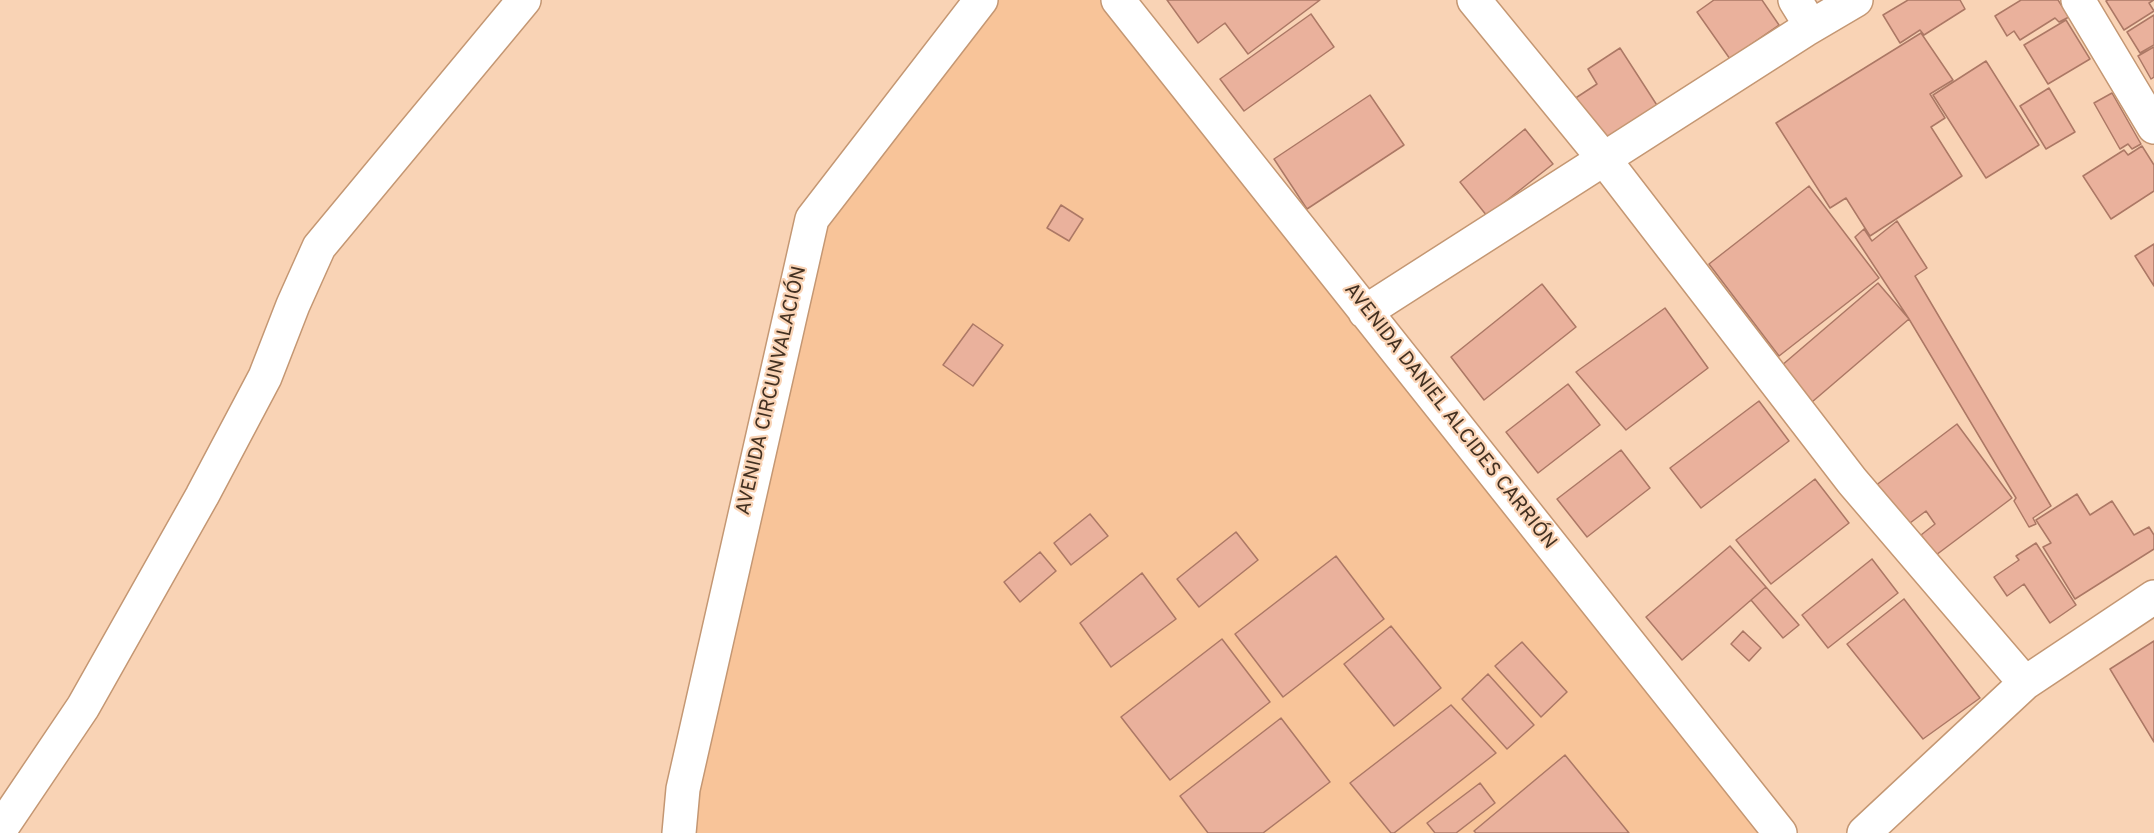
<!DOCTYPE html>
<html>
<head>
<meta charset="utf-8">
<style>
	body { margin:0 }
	canvas { display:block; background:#f9d3b5 }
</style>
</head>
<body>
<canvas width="2154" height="833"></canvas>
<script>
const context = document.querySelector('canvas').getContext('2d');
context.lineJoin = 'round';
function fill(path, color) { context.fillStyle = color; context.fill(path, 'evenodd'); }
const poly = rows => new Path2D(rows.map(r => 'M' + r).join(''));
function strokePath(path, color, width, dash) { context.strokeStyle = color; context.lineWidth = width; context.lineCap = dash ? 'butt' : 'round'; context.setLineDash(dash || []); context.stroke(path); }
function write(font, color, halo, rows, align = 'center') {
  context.font = font + ' Overpass,sans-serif'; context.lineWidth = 4.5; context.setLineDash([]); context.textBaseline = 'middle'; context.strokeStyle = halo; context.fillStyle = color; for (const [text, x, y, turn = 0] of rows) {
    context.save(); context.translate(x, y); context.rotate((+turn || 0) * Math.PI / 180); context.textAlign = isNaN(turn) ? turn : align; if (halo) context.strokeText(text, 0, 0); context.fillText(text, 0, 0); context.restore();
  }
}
fill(poly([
	[981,0,1118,0,1780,833,679,833,812,219]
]), '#f8c499');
const building = poly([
	[1167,0,1320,0,1248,54,1225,23,1198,43,1167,0],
	[1714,0,1762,0,1779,25,1730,59,1697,12,1714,0],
	[1908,0,1960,0,1965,9,1924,35,1920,30,1900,43,1883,15,1908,0],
	[2021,0,2058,0,2069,17,2059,22,2055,18,2020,40,2014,31,2007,36,1995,16,2021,0],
	[2108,0,2154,0,2149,3,2154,11,2124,30,2106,1,2108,0],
	[1311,14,1334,47,1244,111,1220,79,1311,14],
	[2154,15,2154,45,2140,53,2127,32,2154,15],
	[2066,20,2090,59,2048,84,2024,45,2066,20],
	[1921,33,1953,80,1930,94,1945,118,1931,127,1962,176,1870,236,1846,198,1830,208,1776,123,1921,33],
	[2154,47,2154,77,2151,79,2138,56,2154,47],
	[1620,48,1662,113,1604,151,1571,101,1597,84,1588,69,1620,48],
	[1986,61,2039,145,1986,178,1933,95,1986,61],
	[2049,88,2075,132,2046,149,2020,106,2049,88],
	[2112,93,2141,144,2132,149,2128,144,2120,149,2094,103,2112,93],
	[1370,95,1404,145,1307,209,1274,159,1370,95],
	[1525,129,1553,164,1487,216,1460,182,1525,129],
	[2142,146,2154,165,2154,191,2111,219,2083,176,2124,150,2128,155,2142,146],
	[1809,186,1879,278,1779,356,1709,264,1809,186],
	[1061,205,1083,219,1069,241,1047,228,1061,205],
	[1897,221,1927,268,1915,276,2051,506,2033,518,2036,524,2029,527,2014,501,2016,498,1909,319,1855,237,1864,229,1872,241,1897,221],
	[2154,244,2154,286,2135,256,2154,244],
	[1878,283,1909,319,1812,402,1781,366,1878,283],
	[1542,284,1576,327,1484,400,1451,357,1542,284],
	[1665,308,1708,368,1626,430,1576,372,1665,308],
	[973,324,1003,345,973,386,943,365,973,324],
	[1568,384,1600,425,1538,473,1506,432,1568,384],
	[1759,401,1789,441,1701,508,1670,468,1759,401],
	[1957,424,2012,498,1936,555,1921,535,1935,524,1926,511,1906,526,1875,486,1957,424],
	[1621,450,1650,488,1587,537,1557,499,1621,450],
	[1815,479,1849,523,1771,584,1736,540,1815,479],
	[2077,494,2090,515,2112,501,2134,535,2149,527,2154,535,2154,549,2075,599,2043,547,2051,543,2036,520,2077,494],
	[1090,514,1108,536,1071,565,1054,543,1090,514],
	[1236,532,1258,560,1199,607,1177,579,1236,532],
	[2036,543,2076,605,2050,623,2024,584,2007,596,1994,577,2019,560,2016,556,2036,543],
	[1730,546,1766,587,1682,660,1646,617,1730,546],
	[1040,552,1056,571,1020,602,1004,582,1040,552],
	[1336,556,1384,619,1283,697,1235,634,1336,556],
	[1872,559,1898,593,1828,648,1802,615,1872,559],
	[1142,573,1176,619,1111,667,1080,623,1142,573],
	[1766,587,1799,625,1783,638,1751,600,1766,587],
	[1904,599,1980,698,1923,739,1847,644,1904,599],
	[1391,626,1441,688,1394,726,1344,664,1391,626],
	[1743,631,1761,648,1749,661,1731,644,1743,631],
	[1222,639,1270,702,1170,780,1121,717,1222,639],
	[2154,641,2154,742,2110,669,2154,641],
	[1522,642,1567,692,1541,717,1495,666,1522,642],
	[1488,674,1534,725,1507,749,1462,699,1488,674],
	[1451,705,1496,753,1394,833,1391,833,1350,783,1451,705],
	[1281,718,1330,782,1263,833,1208,833,1180,796,1281,718],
	[1565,755,1629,833,1476,833,1474,831,1565,755],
	[1480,783,1495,803,1456,833,1435,833,1427,823,1480,783]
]);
fill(building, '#eab19c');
strokePath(building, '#ac7865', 1.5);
const minor = poly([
	[1118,0,1780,833],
	[1474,0,1604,159,1852,481,2025,683],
	[1795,0,1811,26],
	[2078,0,2154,127],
	[1365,312,1805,30,1856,0],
	[0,830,83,707,202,496,265,377,293,305,319,247,524,0],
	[679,833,683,789,812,219,981,0],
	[1864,833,2025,683,2154,597]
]);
strokePath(minor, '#c49773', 36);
strokePath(minor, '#fff', 33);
write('20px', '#423021', '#f9d3b5', [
	["AVENIDA CIRCUNVALACIÓN",773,391,-77],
	["AVENIDA DANIEL ALCIDES CARRIÓN",1449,417,52]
]);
</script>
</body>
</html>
